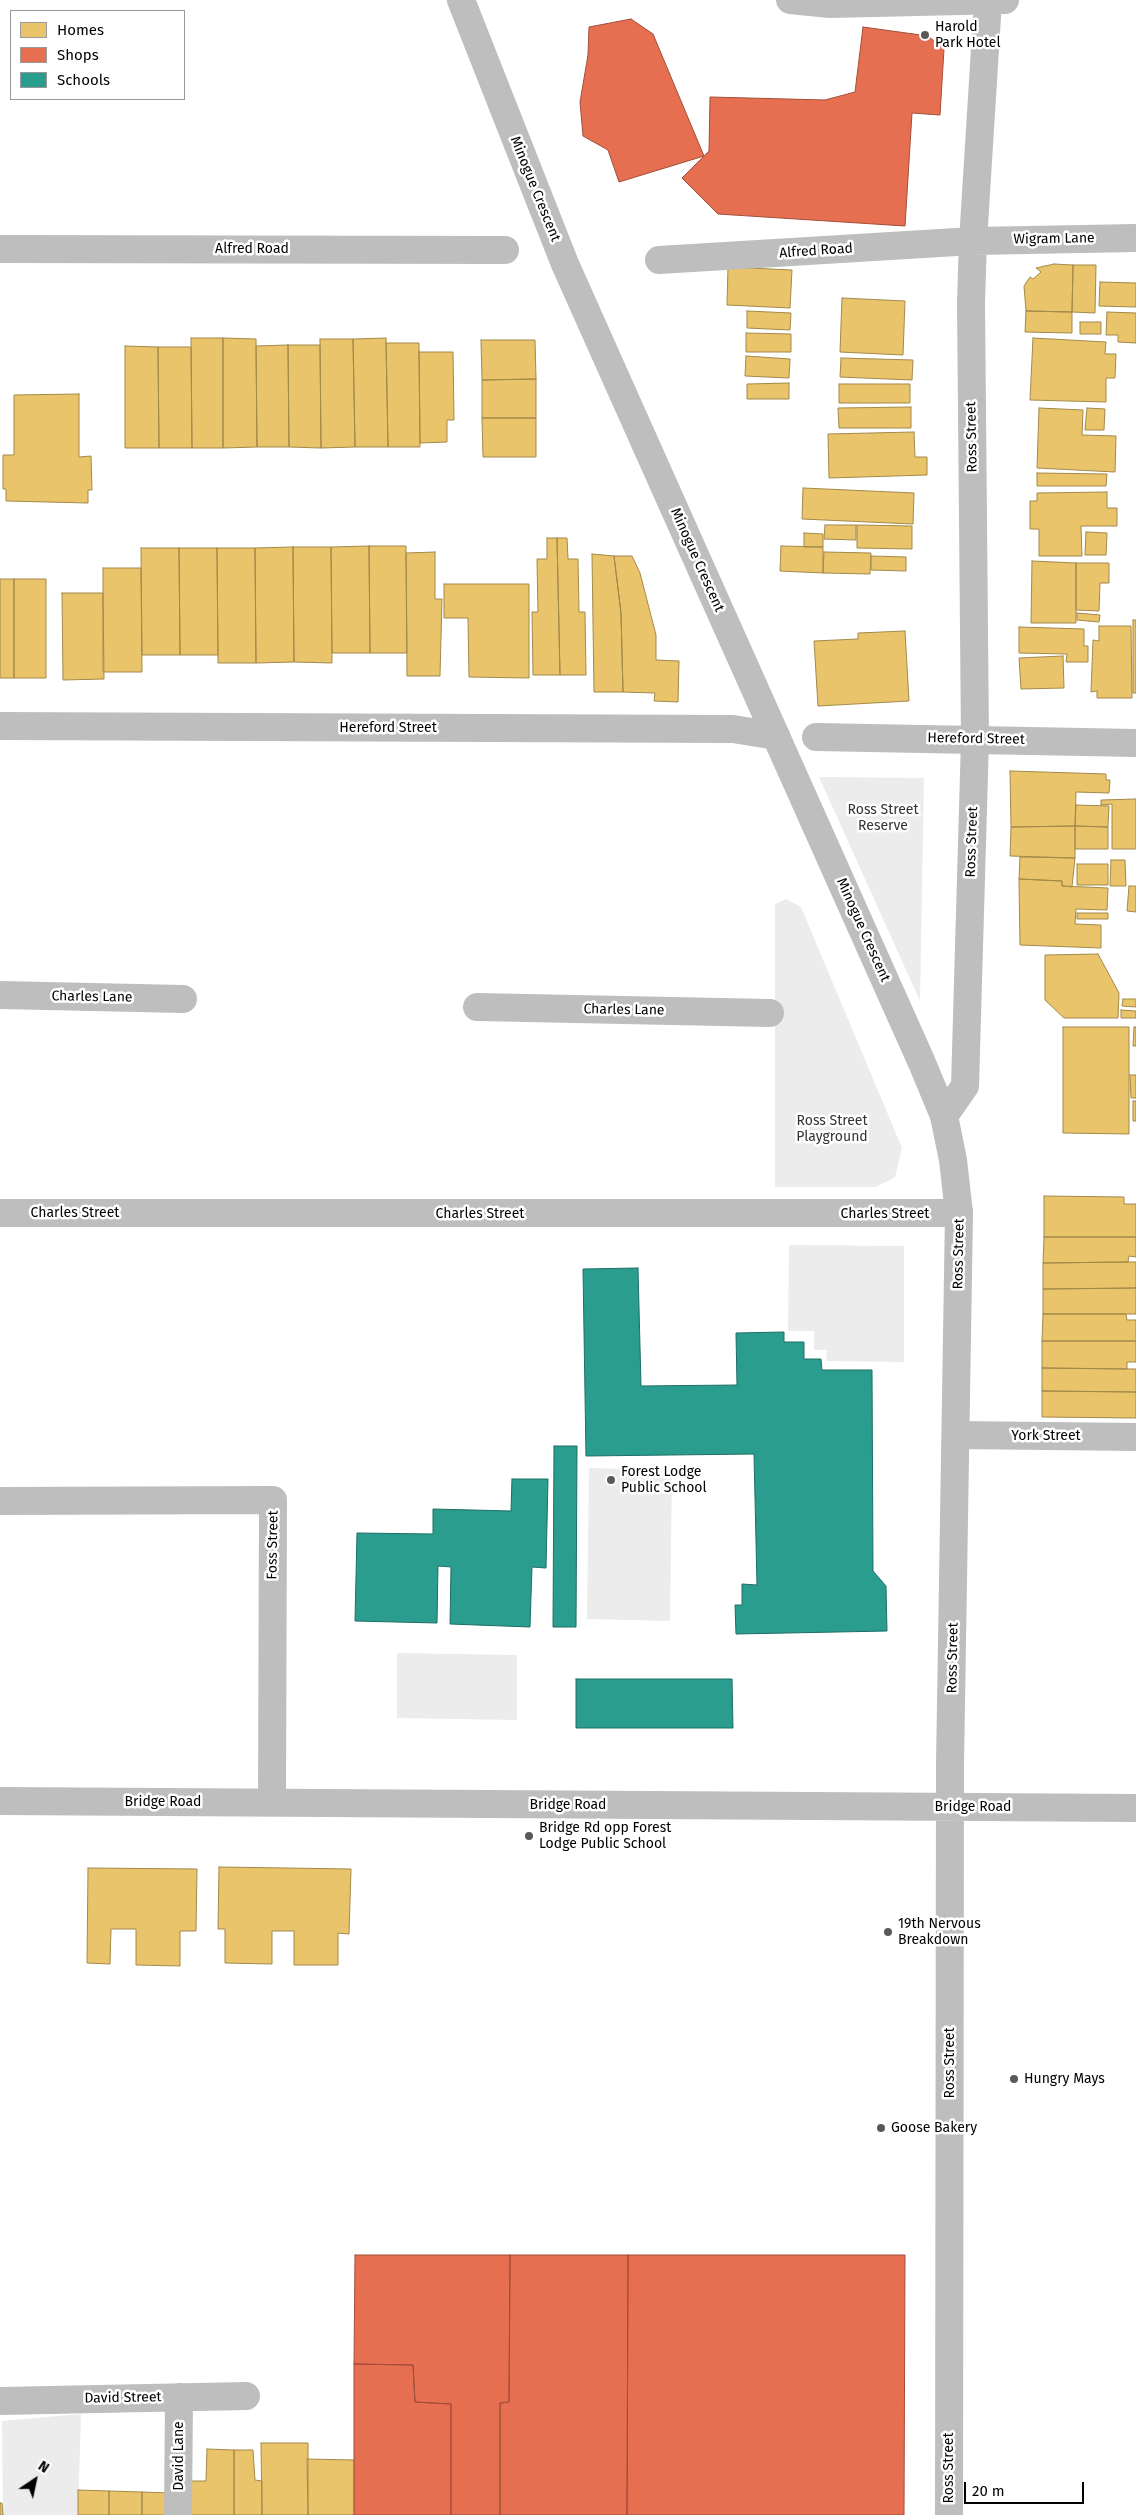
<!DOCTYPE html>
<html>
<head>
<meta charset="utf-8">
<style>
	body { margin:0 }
	#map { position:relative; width:1136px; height:2515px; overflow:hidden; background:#fff; font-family:"Fira Sans",sans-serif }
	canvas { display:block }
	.legend { position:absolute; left:10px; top:10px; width:175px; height:90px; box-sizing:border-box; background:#fff; border:1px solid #999; margin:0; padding:6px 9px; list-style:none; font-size:15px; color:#000 }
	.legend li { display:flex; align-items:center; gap:10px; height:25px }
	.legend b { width:25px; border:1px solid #999 }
	.north { position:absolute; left:10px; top:2455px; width:50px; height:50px; -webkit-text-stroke:4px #fff; paint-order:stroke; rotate:34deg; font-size:14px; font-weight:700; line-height:20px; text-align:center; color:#000 }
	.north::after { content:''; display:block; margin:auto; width:18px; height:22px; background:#000; clip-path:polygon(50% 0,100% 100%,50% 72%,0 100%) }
	.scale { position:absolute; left:964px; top:2482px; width:120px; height:22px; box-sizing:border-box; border:2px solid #000; border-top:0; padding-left:6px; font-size:15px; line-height:18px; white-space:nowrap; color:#000; -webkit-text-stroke:4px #fff; paint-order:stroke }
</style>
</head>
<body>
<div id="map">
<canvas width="1136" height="2515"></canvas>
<ul class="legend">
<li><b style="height:14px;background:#e9c46a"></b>Homes</li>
<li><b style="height:14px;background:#e76f51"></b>Shops</li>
<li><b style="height:14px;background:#2a9d8f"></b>Schools</li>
</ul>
<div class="north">N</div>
<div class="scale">20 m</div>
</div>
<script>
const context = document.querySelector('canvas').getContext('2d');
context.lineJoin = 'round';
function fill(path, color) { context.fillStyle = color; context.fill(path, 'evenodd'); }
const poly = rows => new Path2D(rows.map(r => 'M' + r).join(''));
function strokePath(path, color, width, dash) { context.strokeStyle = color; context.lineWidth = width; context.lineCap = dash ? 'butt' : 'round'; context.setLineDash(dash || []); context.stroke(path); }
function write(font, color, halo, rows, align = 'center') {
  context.font = font + ' "Fira Sans",sans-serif'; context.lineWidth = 5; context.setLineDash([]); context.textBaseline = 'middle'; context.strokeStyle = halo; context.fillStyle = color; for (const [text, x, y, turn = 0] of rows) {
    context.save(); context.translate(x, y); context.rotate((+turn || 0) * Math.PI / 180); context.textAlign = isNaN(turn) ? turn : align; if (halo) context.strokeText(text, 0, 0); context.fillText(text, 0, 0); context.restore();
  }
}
fill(poly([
	[819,777,924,778,920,1001],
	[786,899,801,907,902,1148,895,1177,876,1187,775,1187,775,904],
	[789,1245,904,1246,904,1362,826,1361,827,1350,814,1350,814,1331,788,1331],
	[589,1468,672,1470,670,1621,587,1619],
	[397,1653,517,1655,517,1720,397,1718],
	[81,2414,78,2515,3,2515,2,2421]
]), '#ececec');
const homes = poly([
	[1054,264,1073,265,1072,312,1026,311,1024,286,1030,277,1033,279,1041,272,1036,268,1054,264],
	[1073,265,1096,265,1095,313,1072,312,1073,265],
	[728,267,792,270,790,308,727,305,728,267],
	[1100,282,1136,283,1136,307,1099,306,1100,282],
	[842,298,905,301,903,355,840,352,842,298],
	[747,311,791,313,790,330,747,328,747,311],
	[1026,311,1072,312,1072,333,1025,332,1026,311],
	[1107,312,1136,313,1136,343,1118,342,1118,335,1106,335,1107,312],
	[1080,322,1101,322,1101,334,1080,334,1080,322],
	[746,333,791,334,791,352,746,352,746,333],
	[191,338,223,338,223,448,192,448,191,338],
	[223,338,256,339,257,447,223,448,223,338],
	[386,338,388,447,355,447,353,339,386,338],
	[1033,338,1106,342,1105,354,1116,354,1115,378,1106,378,1106,402,1030,400,1033,338],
	[320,339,353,339,355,447,321,448,320,339],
	[481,340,535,340,536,379,482,380,481,340],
	[386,343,419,343,420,447,388,447,386,343],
	[288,345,320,345,321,448,289,447,288,345],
	[288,345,289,447,257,447,256,346,288,345],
	[125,346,158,347,159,448,125,448,125,346],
	[158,347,191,347,192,448,159,448,158,347],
	[419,352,453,352,454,420,447,420,447,442,420,443,419,352],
	[746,356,790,359,789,378,745,376,746,356],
	[841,358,913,360,912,380,840,377,841,358],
	[536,379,536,418,482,418,482,380,536,379],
	[789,383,789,399,747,399,747,384,789,383],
	[839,384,910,384,910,403,839,403,839,384],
	[79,394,79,457,91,456,92,490,88,490,88,503,6,501,6,489,3,489,3,455,14,455,14,395,79,394],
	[911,407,911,428,839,428,838,408,911,407],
	[1039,408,1083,410,1082,435,1116,436,1115,472,1037,468,1039,408],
	[1087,408,1105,409,1104,430,1085,430,1087,408],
	[482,418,536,418,536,457,483,457,482,418],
	[914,432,915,457,927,457,927,475,829,478,828,434,914,432],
	[1037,473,1107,474,1106,486,1037,486,1037,473],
	[803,488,914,493,913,524,802,519,803,488],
	[1107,492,1107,508,1117,508,1117,526,1081,526,1082,556,1039,556,1039,529,1030,529,1030,501,1037,501,1037,493,1107,492],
	[825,525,856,525,856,540,824,539,825,525],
	[857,525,912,526,912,549,857,548,857,525],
	[1086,532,1107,533,1106,555,1085,555,1086,532],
	[804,533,823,534,823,547,804,547,804,533],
	[547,538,557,538,560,675,533,675,532,612,538,612,537,559,547,559,547,538],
	[557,538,567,538,568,559,578,559,579,612,585,612,586,675,560,675,557,538],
	[369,546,406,546,407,653,370,653,369,546],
	[369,546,370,653,332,653,331,547,369,546],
	[781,546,823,547,823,573,780,571,781,546],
	[293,547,331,547,332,663,294,662,293,547],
	[293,547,294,662,256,663,255,548,293,547],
	[141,548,179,548,180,655,142,655,141,548],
	[179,548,217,548,218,655,180,655,179,548],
	[217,548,255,548,256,663,218,663,217,548],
	[435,552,435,599,442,599,440,676,407,676,406,553,435,552],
	[824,552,871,553,870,574,823,573,824,552],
	[592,554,614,556,621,613,623,692,594,692,592,554],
	[614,556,632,556,640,573,656,635,656,660,679,661,678,702,654,701,655,693,623,692,621,613,614,556],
	[871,556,906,557,906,571,871,570,871,556],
	[1032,561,1076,563,1076,623,1031,623,1032,561],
	[1076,563,1109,563,1109,583,1100,583,1099,611,1076,610,1076,563],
	[103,568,141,568,142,672,103,672,103,568],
	[0,579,14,579,14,678,0,678,0,579],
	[14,579,46,579,46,678,14,678,14,579],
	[444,584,529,584,529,678,469,677,468,618,444,618,444,584],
	[62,593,103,593,104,679,63,680,62,593],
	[1077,613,1100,615,1099,622,1077,620,1077,613],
	[1133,620,1136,620,1136,693,1133,693,1133,620],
	[1099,626,1131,626,1132,698,1097,698,1097,691,1091,692,1093,640,1099,641,1099,626],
	[1019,627,1084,629,1084,646,1088,646,1088,662,1066,662,1067,654,1019,653,1019,627],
	[905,631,909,701,818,706,814,641,858,639,858,633,905,631],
	[1063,656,1064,688,1021,689,1019,658,1063,656],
	[1010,771,1106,774,1106,780,1110,780,1109,793,1076,792,1075,826,1011,827,1010,771],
	[1136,799,1136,849,1112,849,1112,804,1101,805,1101,800,1136,799],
	[1076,805,1109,806,1108,827,1075,826,1076,805],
	[1075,826,1108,827,1108,849,1075,849,1075,826],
	[1075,826,1075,858,1010,856,1011,827,1075,826],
	[1020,857,1075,858,1072,887,1062,886,1062,881,1019,879,1020,857],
	[1111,860,1125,860,1126,886,1110,886,1111,860],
	[1077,864,1108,864,1108,885,1077,885,1077,864],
	[1019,879,1062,881,1062,886,1108,888,1107,910,1076,909,1075,924,1101,925,1101,948,1020,945,1019,879],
	[1129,886,1136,886,1136,912,1127,911,1129,886],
	[1077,913,1108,913,1108,919,1077,919,1077,913],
	[1098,954,1119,993,1118,1018,1064,1018,1045,1000,1045,955,1098,954],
	[1123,999,1136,999,1136,1007,1122,1006,1123,999],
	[1121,1010,1136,1011,1136,1018,1121,1018,1121,1010],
	[1063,1027,1129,1027,1129,1134,1063,1133,1063,1027],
	[1134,1027,1136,1027,1136,1046,1133,1046,1134,1027],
	[1130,1075,1136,1075,1136,1098,1131,1098,1130,1075],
	[1133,1101,1136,1101,1136,1121,1133,1121,1133,1101],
	[1044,1196,1124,1197,1124,1204,1136,1204,1136,1237,1044,1237,1044,1196],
	[1044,1237,1136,1237,1136,1257,1129,1256,1128,1262,1043,1263,1044,1237],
	[1128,1262,1136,1262,1136,1288,1043,1289,1043,1263,1128,1262],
	[1136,1288,1136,1314,1043,1314,1043,1289,1136,1288],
	[1043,1314,1126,1314,1127,1320,1136,1320,1136,1341,1042,1341,1043,1314],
	[1042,1341,1136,1341,1136,1362,1127,1362,1127,1369,1042,1368,1042,1341],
	[1042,1368,1136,1369,1136,1392,1042,1391,1042,1368],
	[1042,1391,1136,1392,1136,1418,1042,1417,1042,1391],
	[219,1867,351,1869,349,1934,338,1933,338,1965,294,1965,294,1931,272,1931,272,1964,225,1963,225,1929,218,1929,219,1867],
	[88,1868,197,1869,196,1931,180,1931,180,1966,136,1965,136,1929,111,1929,110,1964,87,1963,88,1868],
	[261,2443,308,2443,308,2515,262,2515,261,2443],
	[207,2449,234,2450,234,2515,188,2515,188,2481,206,2481,207,2449],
	[234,2450,253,2450,255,2480,262,2481,262,2515,234,2515,234,2450],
	[307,2459,354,2460,354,2515,308,2515,307,2459],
	[78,2490,109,2491,109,2515,78,2515,78,2490],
	[109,2491,142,2492,142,2515,109,2515,109,2491],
	[142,2492,170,2493,170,2515,142,2515,142,2492],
	[0,2503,2,2503,3,2515,0,2515,0,2503]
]);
fill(homes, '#e9c46a');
strokePath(homes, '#a3894a', 1);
const shops = poly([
	[631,19,653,34,704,156,619,182,608,150,583,136,580,102,588,55,589,27,631,19],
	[863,27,928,36,944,49,940,115,912,113,905,226,718,214,682,178,709,151,710,97,825,100,855,92,863,27],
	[355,2255,510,2255,509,2402,500,2403,500,2515,451,2515,451,2404,415,2402,413,2365,354,2364,355,2255],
	[510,2255,628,2255,627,2515,500,2515,500,2403,509,2402,510,2255],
	[628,2255,905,2255,904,2515,627,2515,628,2255],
	[354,2364,413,2365,415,2402,451,2404,451,2515,354,2515,354,2364]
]);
fill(shops, '#e76f51');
strokePath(shops, '#a24e39', 1);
const schools = poly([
	[638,1268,641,1386,737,1385,736,1333,784,1332,784,1342,804,1342,804,1359,821,1359,822,1370,872,1370,873,1571,886,1586,887,1631,736,1634,735,1605,742,1605,742,1584,757,1585,754,1454,586,1456,583,1269,638,1268],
	[554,1446,577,1446,576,1627,553,1627,554,1446],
	[512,1479,548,1479,546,1568,532,1567,530,1627,450,1624,451,1567,438,1566,437,1623,355,1621,357,1533,433,1534,433,1509,511,1511,512,1479],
	[576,1679,732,1679,733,1728,576,1728,576,1679]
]);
fill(schools, '#2a9d8f');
strokePath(schools, '#1d6e64', 1);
strokePath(poly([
	[790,0,830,4,1005,0],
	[0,249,505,250],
	[659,260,973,241,1136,238],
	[0,726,733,729,776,736],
	[816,737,1136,743],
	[0,995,183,999],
	[477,1007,770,1013],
	[944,1116,965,1086,975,739,971,302,973,241,988,1],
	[0,1213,959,1213],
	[956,1435,1136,1437],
	[0,1501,273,1500,272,1802],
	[0,2401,246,2396],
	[178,2515,179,2397]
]), '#bebebe', 28);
strokePath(poly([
	[461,0,565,264,922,1063,944,1116,953,1160,959,1213,950,1764,949,2515],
	[0,1801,1136,1808]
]), '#bebebe', 28);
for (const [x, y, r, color] of [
	[925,35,5,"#595959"],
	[611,1480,5,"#595959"],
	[529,1836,5,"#595959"],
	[888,1932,5,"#595959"],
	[1014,2079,5,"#595959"],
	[881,2128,5,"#595959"]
]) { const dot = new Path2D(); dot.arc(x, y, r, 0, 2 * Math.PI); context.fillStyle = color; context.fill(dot); strokePath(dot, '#fff', 2); }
write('14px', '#000', '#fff', [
	["Harold",935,27],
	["Park Hotel",935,43],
	["Forest Lodge",621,1472],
	["Public School",621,1488],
	["Bridge Rd opp Forest",539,1828],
	["Lodge Public School",539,1844],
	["19th Nervous",898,1924],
	["Breakdown",898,1940],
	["Hungry Mays",1024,2079],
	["Goose Bakery",891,2128]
], 'left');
write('14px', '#000', '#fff', [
	["Minogue Crescent",535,189,68],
	["Wigram Lane",1054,239,-1],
	["Alfred Road",252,249],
	["Alfred Road",816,251,-4],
	["Ross Street",972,437,-91],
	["Minogue Crescent",697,560,66],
	["Hereford Street",388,728],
	["Hereford Street",976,739,1],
	["Ross Street",972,842,-88],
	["Minogue Crescent",863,930,66],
	["Charles Lane",92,997,1],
	["Charles Lane",624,1010,1],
	["Charles Street",75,1213],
	["Charles Street",480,1214],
	["Charles Street",885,1214],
	["Ross Street",959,1254,-89],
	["York Street",1046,1436],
	["Foss Street",273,1545,-89],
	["Ross Street",953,1658,-89],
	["Bridge Road",163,1802],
	["Bridge Road",568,1805],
	["Bridge Road",973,1807],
	["Ross Street",950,2063,-90],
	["David Street",123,2398,-1],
	["David Lane",179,2456,-90],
	["Ross Street",949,2468,-90]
]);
write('14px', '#333', '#fff', [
	["Ross Street",883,810],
	["Reserve",883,826],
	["Ross Street",832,1121],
	["Playground",832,1137]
]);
</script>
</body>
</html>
